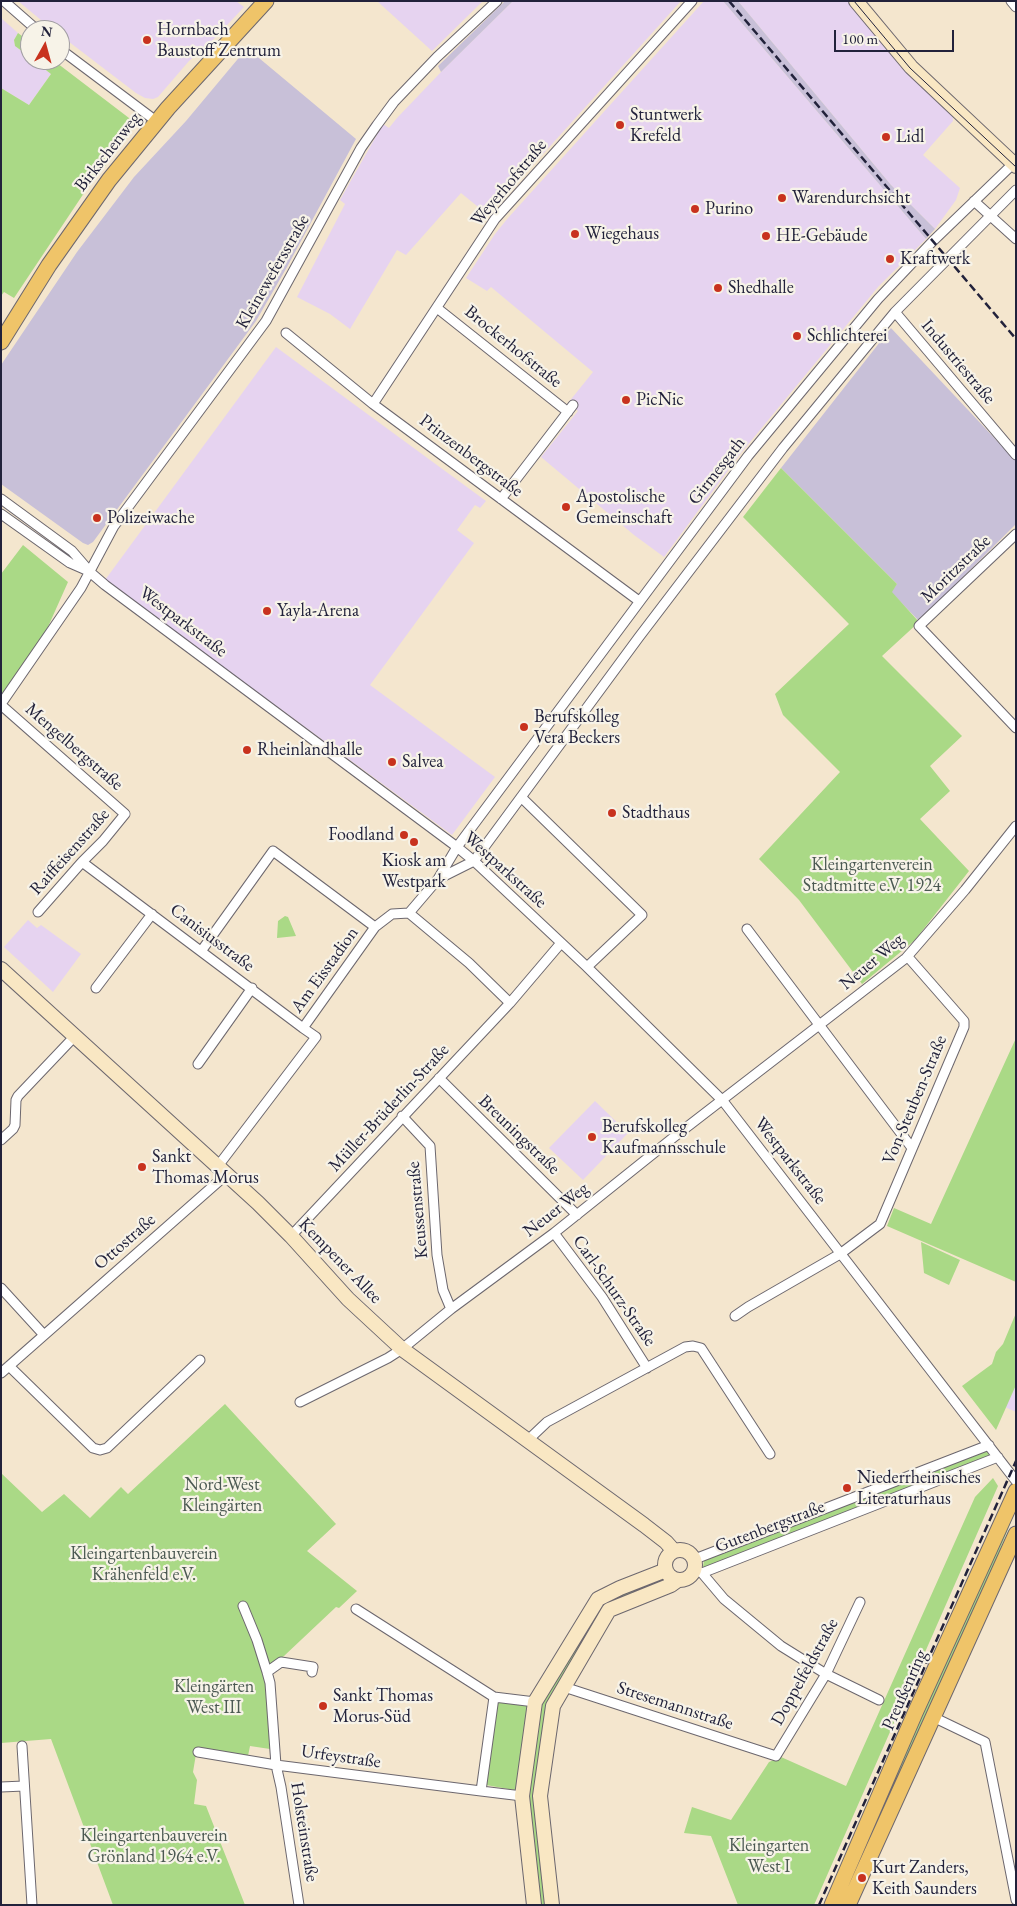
<!DOCTYPE html>
<html>
<head>
<meta charset="utf-8">
<style>
	body { margin:0 }
	#map { position:relative; width:1017px; height:1906px; overflow:hidden; background:#f4e6ce; font-family:"EB Garamond",serif }
	canvas { display:block }
	.frame { position:absolute; inset:0; border:2px solid #22223b; pointer-events:none }
	.north { position:absolute; left:20px; top:20px; width:50px; height:50px; box-sizing:border-box; background:#f7f3e8; border:1px solid #a29fa3; border-radius:50%; rotate:7deg; font-size:14px; font-weight:700; line-height:20px; text-align:center; color:#22223b }
	.north::after { content:''; display:block; margin:auto; width:18px; height:22px; background:#c8321e; clip-path:polygon(50% 0,100% 100%,50% 72%,0 100%) }
	.scale { position:absolute; left:834px; top:30px; width:120px; height:22px; box-sizing:border-box; border:2px solid #22223b; border-top:0; padding-left:6px; font-size:15px; line-height:18px; white-space:nowrap; color:#22223b; -webkit-text-stroke:4px #f7f3e8; paint-order:stroke }
</style>
</head>
<body>
<div id="map">
<canvas width="1017" height="1906"></canvas>
<div class="frame"></div>
<div class="north">N</div>
<div class="scale">100 m</div>
</div>
<script>
const context = document.querySelector('canvas').getContext('2d');
context.lineJoin = 'round';
function fill(path, color) { context.fillStyle = color; context.fill(path, 'evenodd'); }
const poly = rows => new Path2D(rows.map(r => 'M' + r).join(''));
function strokePath(path, color, width, dash) { context.strokeStyle = color; context.lineWidth = width; context.lineCap = dash ? 'butt' : 'round'; context.setLineDash(dash || []); context.stroke(path); }
function write(font, color, halo, rows, align = 'center') {
  context.font = font + ' "EB Garamond",serif'; context.lineWidth = 4.5; context.setLineDash([]); context.textBaseline = 'middle'; context.strokeStyle = halo; context.fillStyle = color; for (const [text, x, y, turn = 0] of rows) {
    context.save(); context.translate(x, y); context.rotate((+turn || 0) * Math.PI / 180); context.textAlign = isNaN(turn) ? turn : align; if (halo) context.strokeText(text, 0, 0); context.fillText(text, 0, 0); context.restore();
  }
}
fill(poly([
	[18,1,236,1,244,7,215,38,189,61,158,97,153,99,145,98,136,93,60,35,60,30,53,30],
	[377,1,483,1,432,51],
	[513,1,681,1,488,215,461,193,406,255,397,250,350,329,330,314,297,297,345,204,340,200,383,124,389,128,397,118,441,72],
	[704,1,723,1,926,239,878,287,741,453,664,557,634,535,541,457,578,411,568,403,593,372,491,287,487,291,466,278,495,234,508,218],
	[738,1,856,1,952,106,953,121,923,155,960,188,956,200,935,229,891,185],
	[1,18,18,33,14,40,15,46,30,57,30,60,33,60,51,74,29,105,1,88],
	[276,347,486,501,480,508,475,505,457,530,474,543,370,685,495,777,452,835,105,580],
	[28,920,37,928,41,925,81,954,53,992,4,947],
	[595,1101,628,1133,583,1180,549,1148],
	[1016,1385,1016,1412,1005,1407]
]), '#e6d3f0');
fill(poly([
	[505,1,513,1,441,72,438,66],
	[723,1,738,1,891,185,935,229,926,239],
	[247,48,356,139,287,267,256,321,93,542,88,545,83,543,1,484,1,365,77,252,134,177,186,121],
	[891,328,1016,461,1016,524,919,621,891,592,897,584,781,468]
]), '#c8c0d8');
fill(poly([
	[18,33,30,42,30,57,15,46,14,40],
	[33,60,53,60,129,118,133,126,130,134,82,196,14,298,4,292,1,296,1,88,29,105,51,74],
	[781,468,897,584,892,592,919,622,882,656,962,736,930,766,950,791,920,819,969,871,915,940,862,984,799,900,759,859,840,772,783,715,775,694,849,624,743,517],
	[23,545,68,582,35,656,1,695,1,574],
	[285,916,288,917,296,936,277,938,278,921],
	[1016,1038,1016,1282,887,1226,894,1208,931,1224],
	[921,1242,960,1260,949,1285,924,1273],
	[1016,1313,1016,1385,996,1430,962,1386,992,1364,996,1352,1003,1344],
	[225,1404,336,1524,307,1551,357,1591,339,1608,336,1607,284,1656,263,1670,266,1686,270,1749,250,1746,248,1756,197,1748,193,1772,197,1780,194,1804,206,1806,245,1905,113,1905,51,1739,1,1743,1,1473,42,1512,64,1494,90,1518,121,1487,128,1494],
	[987,1450,992,1458,711,1567,703,1567,704,1560],
	[993,1478,998,1486,814,1905,738,1905,711,1836,684,1833,692,1807,731,1820,769,1762,781,1757,846,1786,975,1497],
	[1014,1514,989,1577,843,1905,838,1905,874,1818],
	[664,1575,668,1582,609,1610,553,1709,538,1796,549,1905,537,1905,527,1799,514,1790,486,1785,497,1700,537,1704,599,1601]
]), '#aad986');
const street = poly([
	[4,1,37,30],
	[1011,1,1016,7],
	[60,49,156,121],
	[974,201,1016,239],
	[437,308,568,412],
	[895,312,1016,455],
	[286,333,373,404,639,601],
	[373,404,495,219,692,1],
	[1,499,72,551,91,573,105,585,457,847,474,861,587,967,723,1101,1016,1481],
	[501,499,573,405],
	[1,514,70,563,86,570],
	[1016,534,919,626,1016,728],
	[1,704,81,588,114,526,266,321,361,148,377,125,394,102,437,57,497,1],
	[1,705,125,814,103,841,82,862,38,912],
	[521,797,642,915,587,967],
	[82,862,303,1028],
	[438,879,474,861,639,637,783,448,895,312,1016,190],
	[409,913,469,963,510,1003],
	[747,929,912,1148],
	[202,950,273,851,375,927],
	[96,988,152,914],
	[198,1064,252,988],
	[439,1078,577,1215],
	[402,1116,430,1146,437,1255,443,1290,451,1309],
	[1,1140,13,1129,15,1125,16,1100,18,1096,74,1037],
	[218,1166,316,1037,303,1028,375,927,392,914,409,913,438,879,457,847,748,456,878,299,933,241,1016,161],
	[554,1233,602,1297,647,1368],
	[291,1236,510,1003,561,943],
	[1,1288,44,1335],
	[735,1316,748,1307,840,1254,880,1224,964,1027,964,1021,908,957],
	[9,1366,93,1448,100,1450,107,1448,200,1360],
	[1,1373,219,1181,226,1173],
	[300,1402,388,1358,402,1349,451,1309,554,1233,674,1137,906,958,965,890,1016,826],
	[528,1440,547,1422,685,1347,693,1346,701,1348,770,1454],
	[695,1559,989,1445],
	[695,1570,702,1573,998,1457],
	[702,1573,724,1599,781,1646,826,1674,879,1700],
	[243,1606,257,1640,267,1672],
	[356,1609,494,1697,535,1702],
	[564,1687,776,1756,826,1674,860,1602],
	[494,1697,481,1791,522,1796],
	[933,1717,985,1742,1016,1900],
	[22,1746,32,1905],
	[198,1752,276,1765,481,1791],
	[1,1787,24,1786],
	[299,1905,281,1787,276,1765,270,1683,267,1672,281,1662,313,1667,312,1672]
]);
const secondary = poly([
	[856,1,911,67,1016,166],
	[1,969,258,1203,291,1236,348,1299,402,1349,644,1525,666,1542,674,1551],
	'665 1565a15 15 0 1 1 30 0a15 15 0 1 1-30 0Z',
	[534,1905,522,1796,535,1702,598,1599,620,1588,666,1570],
	[552,1905,540,1796,553,1706,609,1610,671,1585,678,1580]
]);
const primary = poly([
	[1,342,49,265,109,180,168,108,266,1],
	[832,1905,915,1713,1016,1491],
	[848,1905,1016,1534]
]);
strokePath(street, '#6c676e', 11);
strokePath(secondary, '#6c676e', 16);
strokePath(primary, '#6c676e', 17);
strokePath(street, '#fff', 9);
strokePath(secondary, '#f9e7c3', 14);
strokePath(primary, '#efc469', 15);
strokePath(poly([
	[854,1,910,68,1016,167]
]), '#22223b', 1);
strokePath(poly([
	[729,1,1016,339],
	[819,1905,1016,1461]
]), '#22223b', 2.5, [8, 4]);
for (const [x, y, r, color] of [
	[147,40,5,"#c8321e"],
	[620,125,5,"#c8321e"],
	[886,137,5,"#c8321e"],
	[782,198,5,"#c8321e"],
	[695,209,5,"#c8321e"],
	[575,234,5,"#c8321e"],
	[766,236,5,"#c8321e"],
	[890,259,5,"#c8321e"],
	[718,288,5,"#c8321e"],
	[797,336,5,"#c8321e"],
	[626,400,5,"#c8321e"],
	[566,507,5,"#c8321e"],
	[97,518,5,"#c8321e"],
	[267,611,5,"#c8321e"],
	[524,727,5,"#c8321e"],
	[247,750,5,"#c8321e"],
	[392,762,5,"#c8321e"],
	[612,813,5,"#c8321e"],
	[404,835,5,"#c8321e"],
	[414,842,5,"#c8321e"],
	[592,1137,5,"#c8321e"],
	[142,1167,5,"#c8321e"],
	[847,1488,5,"#c8321e"],
	[323,1706,5,"#c8321e"],
	[862,1878,5,"#c8321e"]
]) { const dot = new Path2D(); dot.arc(x, y, r, 0, 2 * Math.PI); context.fillStyle = color; context.fill(dot); strokePath(dot, '#f7f3e8', 2); }
write('18px', '#22223b', '#f7f3e8', [
	["Hornbach",157,30],
	["Baustoff Zentrum",157,51],
	["Stuntwerk",630,115],
	["Krefeld",630,136],
	["Lidl",896,137],
	["Warendurchsicht",792,198],
	["Purino",705,209],
	["Wiegehaus",585,234],
	["HE-Gebäude",776,236],
	["Kraftwerk",900,259],
	["Shedhalle",728,288],
	["Schlichterei",807,336],
	["PicNic",636,400],
	["Apostolische",576,497],
	["Gemeinschaft",576,518],
	["Polizeiwache",107,518],
	["Yayla-Arena",277,611],
	["Berufskolleg",534,717],
	["Vera Beckers",534,738],
	["Rheinlandhalle",257,750],
	["Salvea",402,762],
	["Stadthaus",622,813],
	["Foodland",394,835,"right"],
	["Kiosk am",414,861,"center"],
	["Westpark",414,882,"center"],
	["Berufskolleg",602,1127],
	["Kaufmannsschule",602,1148],
	["Sankt",152,1157],
	["Thomas Morus",152,1178],
	["Niederrheinisches",857,1478],
	["Literaturhaus",857,1499],
	["Sankt Thomas",333,1696],
	["Morus-Süd",333,1717],
	["Kurt Zanders,",872,1868],
	["Keith Saunders",872,1889]
], 'left');
write('18px', '#22223b', '#f7f3e8', [
	["Birkschenweg",108,152,-52],
	["Weyerhofstraße",509,183,-50],
	["Kleinewefersstraße",273,272,-60],
	["Brockerhofstraße",513,347,39],
	["Industriestraße",958,362,50],
	["Prinzenbergstraße",471,456,37],
	["Girmesgath",717,471,-52],
	["Moritzstraße",956,569,-44],
	["Westparkstraße",183,622,37],
	["Mengelbergstraße",74,747,41],
	["Raiffeisenstraße",70,852,-48],
	["Westparkstraße",505,870,42],
	["Canisiusstraße",212,938,37],
	["Neuer Weg",872,962,-40],
	["Am Eisstadion",325,970,-54],
	["Von-Steuben-Straße",915,1100,-67],
	["Müller-Brüderlin-Straße",389,1108,-47],
	["Breuningstraße",519,1135,44],
	["Westparkstraße",790,1161,52],
	["Keussenstraße",418,1210,-95],
	["Neuer Weg",556,1210,-38],
	["Ottostraße",125,1242,-41],
	["Kempener Allee",340,1261,46],
	["Carl-Schurz-Straße",614,1291,55],
	["Gutenbergstraße",770,1527,-21],
	["Doppelfeldstraße",805,1672,-61],
	["Preußenring",905,1690,-66],
	["Stresemannstraße",675,1706,18],
	["Urfeystraße",341,1757,8],
	["Holsteinstraße",304,1832,81]
]);
write('18px', '#4b5952', '#f7f3e8', [
	["Kleingartenverein",872,865],
	["Stadtmitte e.V. 1924",872,886],
	["Nord-West",222,1485],
	["Kleingärten",222,1506],
	["Kleingartenbauverein",144,1554],
	["Krähenfeld e.V.",144,1575],
	["Kleingärten",214,1687],
	["West III",214,1708],
	["Kleingartenbauverein",154,1836],
	["Grönland 1964 e.V.",154,1857],
	["Kleingarten",769,1846],
	["West I",769,1867]
]);
</script>
</body>
</html>
